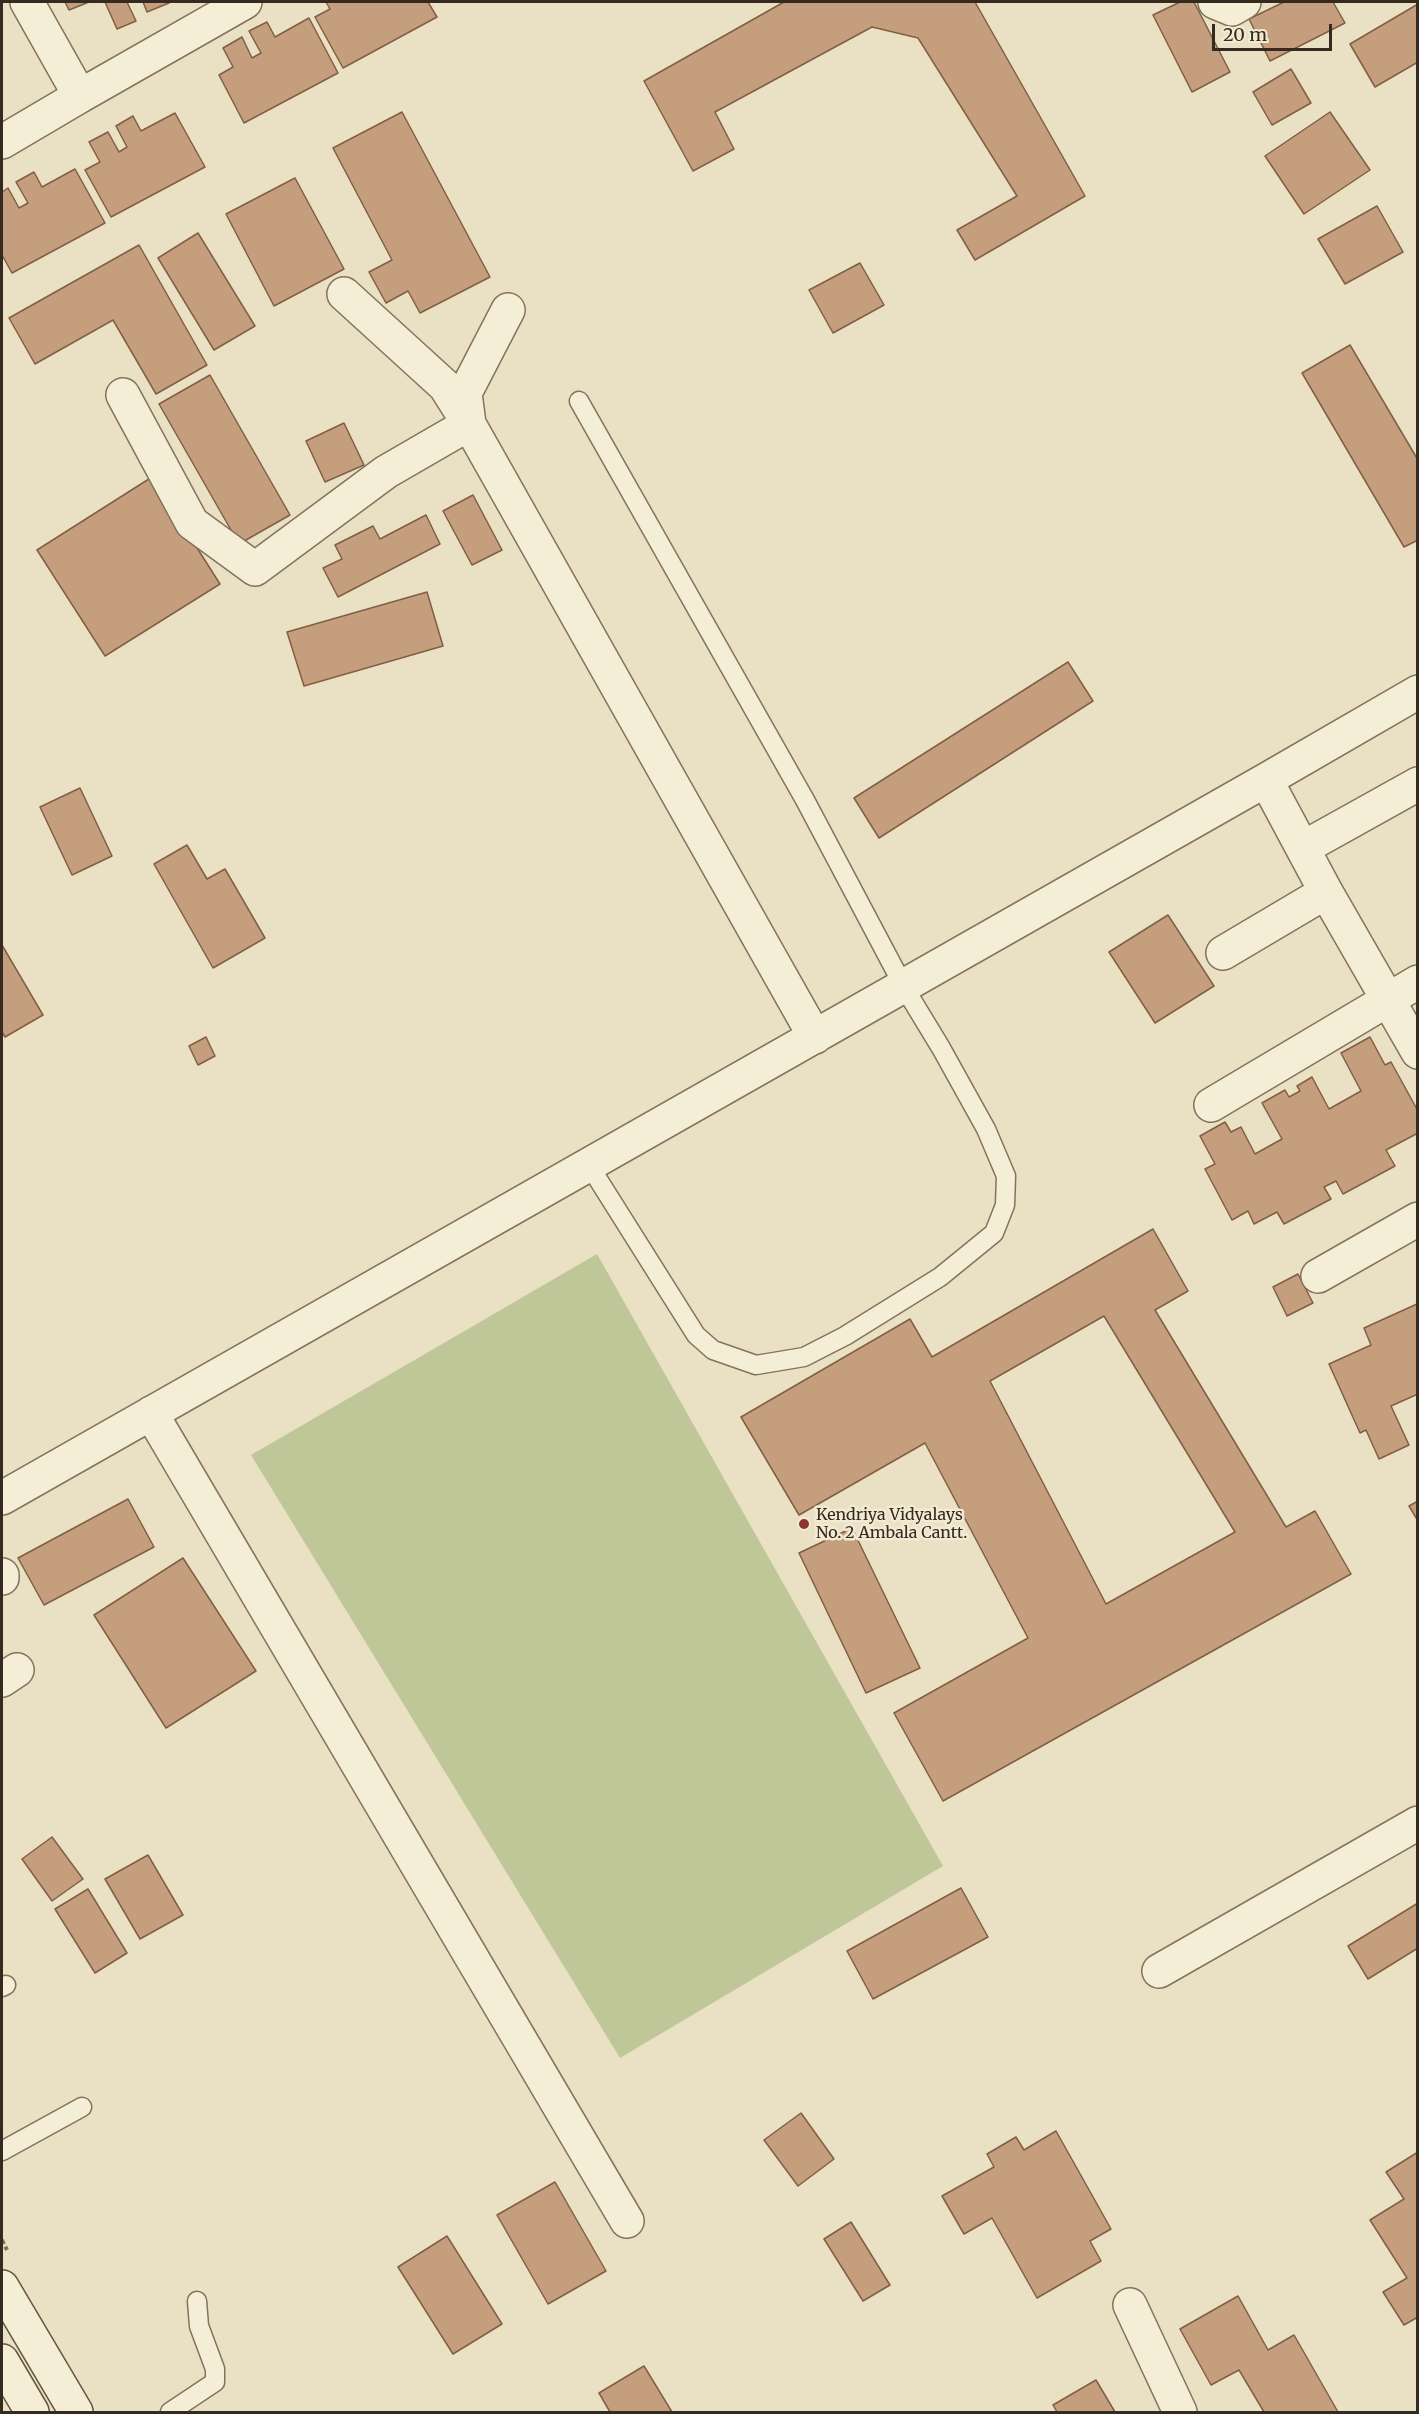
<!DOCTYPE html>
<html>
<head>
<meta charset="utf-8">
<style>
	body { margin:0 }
	#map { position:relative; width:1419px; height:2414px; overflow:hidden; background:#eae0c4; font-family:Merriweather,serif }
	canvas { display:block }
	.frame { position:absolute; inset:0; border:3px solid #342a1f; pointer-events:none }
	.scale { position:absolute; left:1212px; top:24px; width:120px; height:27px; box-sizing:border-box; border:3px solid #342a1f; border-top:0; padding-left:8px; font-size:18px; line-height:21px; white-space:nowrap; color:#342a1f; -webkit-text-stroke:4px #f2ead3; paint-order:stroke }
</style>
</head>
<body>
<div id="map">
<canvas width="1419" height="2414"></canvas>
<div class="frame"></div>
<div class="scale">20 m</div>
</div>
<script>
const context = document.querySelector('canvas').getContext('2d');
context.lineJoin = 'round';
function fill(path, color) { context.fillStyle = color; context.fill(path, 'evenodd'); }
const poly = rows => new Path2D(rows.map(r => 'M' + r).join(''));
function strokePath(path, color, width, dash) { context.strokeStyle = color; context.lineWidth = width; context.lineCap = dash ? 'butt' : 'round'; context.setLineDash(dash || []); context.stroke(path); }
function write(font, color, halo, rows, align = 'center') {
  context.font = font + ' Merriweather,serif'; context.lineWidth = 5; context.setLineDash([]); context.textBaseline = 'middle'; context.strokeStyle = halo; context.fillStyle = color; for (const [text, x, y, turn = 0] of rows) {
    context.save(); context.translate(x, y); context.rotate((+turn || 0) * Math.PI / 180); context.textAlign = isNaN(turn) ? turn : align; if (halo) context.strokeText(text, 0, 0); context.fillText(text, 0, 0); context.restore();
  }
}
fill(poly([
	[597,1254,943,1866,620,2058,251,1455]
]), '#bfc799');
const building = poly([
	[65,2,89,2,69,10,65,2],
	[105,2,127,2,136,21,117,29,105,2],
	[143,2,168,2,169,3,147,12,143,2],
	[326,2,428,2,437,17,343,68,315,17,330,9,326,2],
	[784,2,975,2,1085,196,975,260,957,230,1017,196,918,38,872,27,715,112,734,149,693,171,644,81,784,2],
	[1180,2,1194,2,1230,72,1192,92,1153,15,1180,2],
	[1284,2,1333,2,1345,23,1270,61,1249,19,1284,2],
	[1418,4,1418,62,1375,87,1350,44,1418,4],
	[309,18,338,73,244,123,219,75,233,67,223,48,242,37,252,58,261,53,249,31,267,22,275,37,309,18],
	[1291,69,1311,103,1272,125,1253,92,1291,69],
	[402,112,490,277,420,313,408,291,386,303,369,272,392,260,333,148,402,112],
	[1330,112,1370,170,1304,214,1265,156,1330,112],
	[175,113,205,167,111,217,85,170,100,162,89,142,108,132,119,152,127,147,116,126,133,116,141,131,175,113],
	[75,169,105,223,12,273,2,255,2,192,8,188,19,208,28,203,16,182,34,172,42,187,75,169],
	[295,178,344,269,274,306,226,214,295,178],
	[1377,206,1403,252,1345,284,1318,239,1377,206],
	[198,233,255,326,214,350,158,258,198,233],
	[139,245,207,365,156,394,113,320,35,364,9,318,139,245],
	[860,263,884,305,833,333,809,290,860,263],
	[1350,345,1418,460,1418,540,1404,547,1302,373,1350,345],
	[210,375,290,515,239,544,159,404,210,375],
	[344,423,364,465,325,482,306,441,344,423],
	[152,477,220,584,105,656,37,550,152,477],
	[473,495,502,550,472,565,443,511,473,495],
	[426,515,440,544,338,597,323,568,342,559,335,545,373,526,380,539,426,515],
	[427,592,443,646,304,686,287,632,427,592],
	[1068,662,1093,701,879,838,854,798,1068,662],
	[80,788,112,856,72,875,40,807,80,788],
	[187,845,207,879,225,869,265,938,213,968,154,864,187,845],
	[1168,915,1214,986,1155,1023,1109,952,1168,915],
	[2,945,43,1015,5,1037,2,1032,2,945],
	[206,1037,215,1056,198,1065,189,1046,206,1037],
	[1370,1037,1385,1065,1391,1062,1418,1111,1418,1133,1386,1150,1395,1166,1343,1194,1336,1181,1324,1187,1331,1199,1284,1224,1277,1212,1254,1224,1248,1211,1232,1220,1205,1169,1215,1164,1200,1136,1225,1122,1231,1132,1241,1127,1255,1154,1282,1139,1262,1103,1285,1090,1289,1097,1300,1091,1297,1086,1312,1077,1329,1109,1361,1091,1341,1053,1370,1037],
	[1153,1229,1188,1291,1155,1310,1286,1527,1315,1511,1351,1574,943,1801,894,1713,1028,1638,925,1443,799,1515,741,1417,910,1319,932,1357,1153,1229],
	[1104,1316,1235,1532,1106,1604,990,1381,1104,1316],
	[1298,1274,1313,1303,1287,1316,1273,1287,1298,1274],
	[1417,1304,1418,1394,1391,1406,1409,1445,1379,1459,1366,1430,1360,1433,1329,1364,1371,1345,1364,1328,1417,1304],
	[128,1499,154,1547,44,1605,18,1558,128,1499],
	[1418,1501,1418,1521,1409,1506,1418,1501],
	[852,1528,920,1668,866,1693,799,1553,852,1528],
	[183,1558,256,1671,166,1728,94,1615,183,1558],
	[52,1837,83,1879,52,1901,22,1859,52,1837],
	[148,1855,183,1915,140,1939,105,1879,148,1855],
	[961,1888,988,1937,873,1999,847,1951,961,1888],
	[88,1889,127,1953,95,1973,55,1909,88,1889],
	[1418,1903,1418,1948,1368,1979,1348,1946,1418,1903],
	[801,2113,834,2159,798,2186,764,2140,801,2113],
	[1056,2131,1111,2229,1090,2241,1101,2261,1037,2298,992,2218,964,2234,942,2196,994,2167,987,2154,1016,2137,1024,2150,1056,2131],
	[1418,2152,1418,2317,1404,2325,1383,2292,1407,2278,1370,2220,1404,2199,1386,2172,1418,2152],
	[555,2182,606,2271,548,2304,497,2215,555,2182],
	[851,2222,890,2285,863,2301,824,2239,851,2222],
	[447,2236,502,2324,453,2354,398,2267,447,2236],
	[1238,2296,1268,2350,1294,2335,1338,2412,1264,2412,1239,2370,1211,2385,1180,2329,1238,2296],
	[644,2366,672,2412,610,2412,599,2393,644,2366],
	[1096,2380,1115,2412,1057,2412,1053,2405,1096,2380]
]);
fill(building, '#c59e7e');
strokePath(building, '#805f44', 1.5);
const lane = poly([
	[579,401,805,800,904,987,941,1048,986,1129,1006,1176,1005,1205,994,1233,940,1277,845,1336,804,1357,756,1365,713,1350,696,1335,589,1165],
	[2,1987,6,1985],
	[2,2151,82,2107],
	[170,2412,215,2382,215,2369,199,2326,197,2301]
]);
const street = poly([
	[1215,2,1232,9,1244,2],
	[80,96,245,2],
	[2,142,80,96,27,2],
	[344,294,445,386,469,424],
	[123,395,192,523,255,569,386,472,469,424,815,1037],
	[469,424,465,393,508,310],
	[1266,780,1326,892,1418,1052],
	[1303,848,1418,784],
	[1223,953,1326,892],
	[1211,1105,1418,982],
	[1318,1276,1418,1219],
	[151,1413,627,2221],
	[2,1498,1266,780,1418,692],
	[2,1575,2,1578],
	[2,1680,17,1670],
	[1159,1971,1418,1823],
	[1130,2305,1180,2412]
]);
const secondary = poly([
	[2,2287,76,2412],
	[2,2361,32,2412]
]);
strokePath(lane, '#83735c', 21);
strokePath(street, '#83735c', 36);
strokePath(secondary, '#655440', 36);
strokePath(poly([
	[2,2240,7,2250]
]), '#83735c', 4, [4.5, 3]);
strokePath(lane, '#f5eed7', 18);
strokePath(street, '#f5eed7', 33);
strokePath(secondary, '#f5eed7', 33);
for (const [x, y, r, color] of [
	[804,1524,6,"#8c3532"]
]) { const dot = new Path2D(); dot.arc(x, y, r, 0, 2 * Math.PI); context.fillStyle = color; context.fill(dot); strokePath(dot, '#f2ead3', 2); }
write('16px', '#342a1f', '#f2ead3', [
	["Kendriya Vidyalays",816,1515],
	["No. 2 Ambala Cantt.",816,1533]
], 'left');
</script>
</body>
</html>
